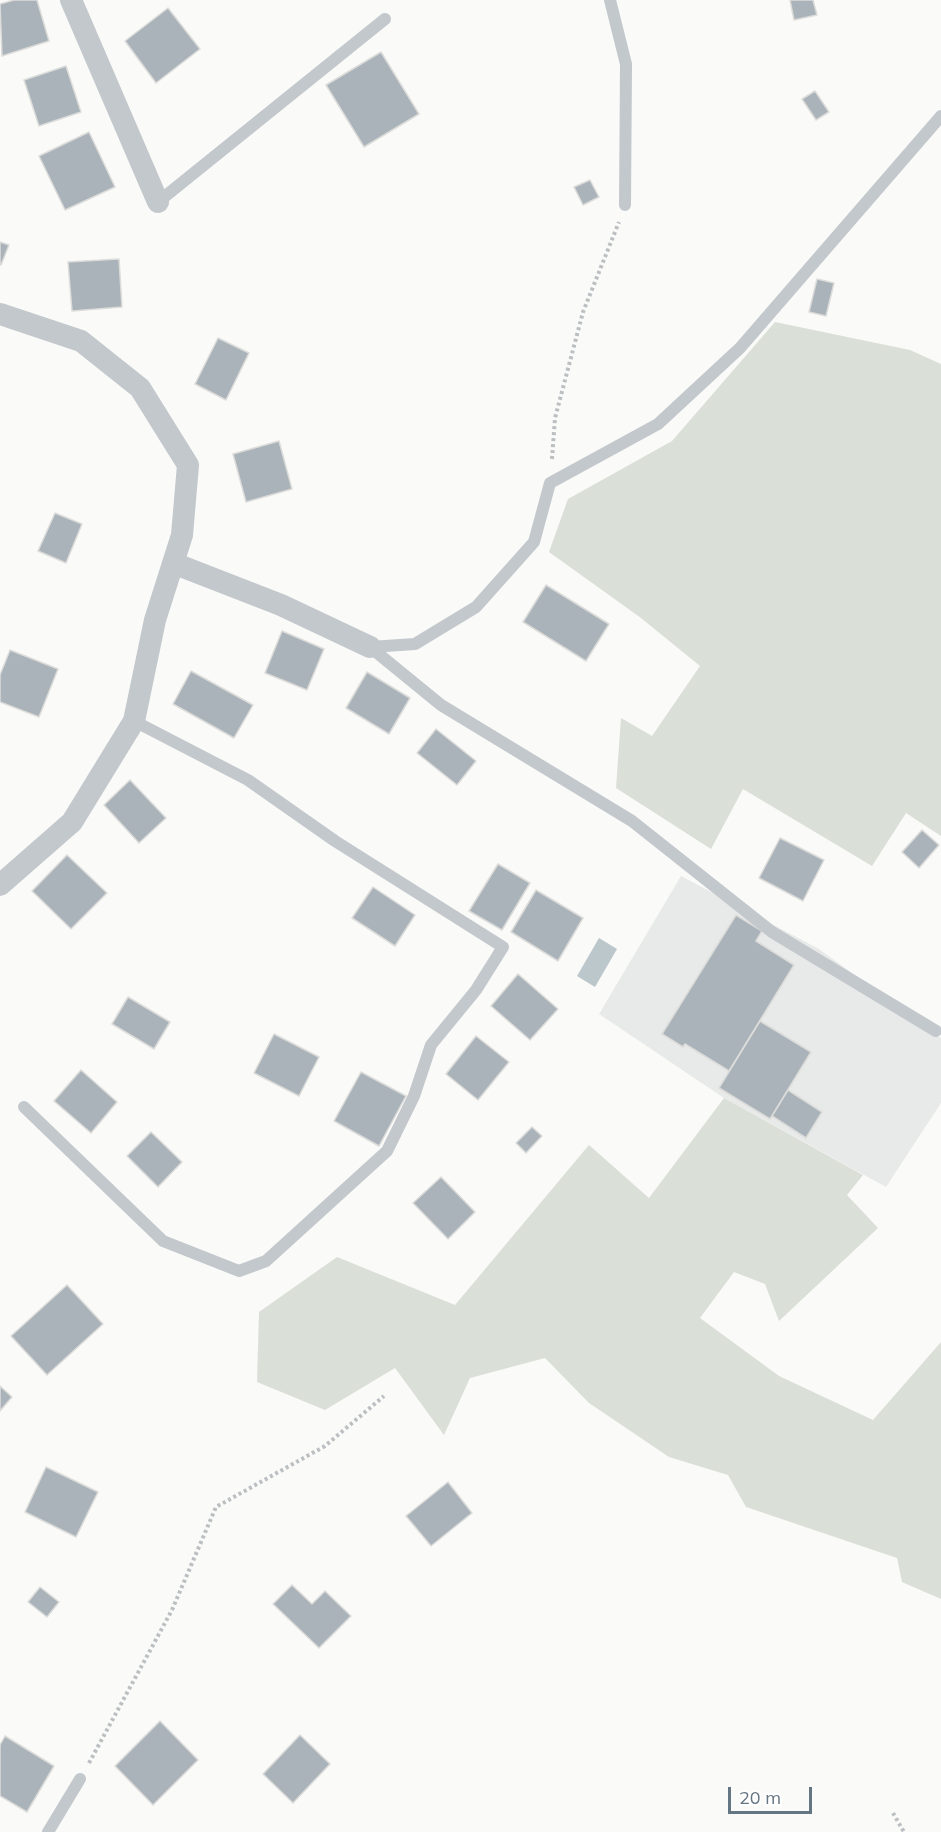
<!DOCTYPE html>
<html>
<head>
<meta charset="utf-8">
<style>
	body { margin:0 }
	#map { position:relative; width:941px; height:1832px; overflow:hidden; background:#fafaf8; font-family:Mulish,sans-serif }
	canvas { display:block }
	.scale { position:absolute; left:728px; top:1787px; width:84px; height:27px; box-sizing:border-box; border:3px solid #657683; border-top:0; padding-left:8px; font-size:18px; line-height:21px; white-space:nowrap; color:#657683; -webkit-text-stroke:4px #fff; paint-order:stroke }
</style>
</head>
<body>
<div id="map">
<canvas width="941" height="1832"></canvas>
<div class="scale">20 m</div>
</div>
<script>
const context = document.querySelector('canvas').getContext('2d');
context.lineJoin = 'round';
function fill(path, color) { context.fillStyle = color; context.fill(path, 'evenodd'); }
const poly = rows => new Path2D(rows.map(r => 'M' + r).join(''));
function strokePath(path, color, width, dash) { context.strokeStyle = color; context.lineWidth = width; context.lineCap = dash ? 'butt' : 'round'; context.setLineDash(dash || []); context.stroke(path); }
fill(poly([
	[681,876,819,949,941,1038,941,1103,886,1187,724,1098,599,1014]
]), '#e8e9e9');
fill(poly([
	[775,322,910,350,941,364,941,836,906,813,872,866,743,789,711,849,616,788,621,718,652,736,700,666,641,618,549,552,568,499,672,441],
	[724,1098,863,1175,847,1195,878,1228,779,1321,765,1284,734,1272,700,1318,779,1376,873,1420,941,1342,941,1599,902,1582,897,1558,746,1507,728,1475,669,1457,589,1403,545,1358,470,1378,444,1435,395,1368,325,1410,257,1382,259,1312,337,1257,455,1305,589,1145,649,1198]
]), '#dadfd7');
fill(poly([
	[599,938,617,949,595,987,577,976]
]), '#bbc7cb');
const building = poly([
	[14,0,37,0,49,41,2,56,0,4,14,0],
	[790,0,813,0,817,15,794,20,790,0],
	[168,8,200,49,156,83,125,41,168,8],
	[381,52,419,114,364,147,326,85,381,52],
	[66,66,81,112,39,126,24,80,66,66],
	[815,91,829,112,816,120,802,99,815,91],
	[89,132,115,187,65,210,39,156,89,132],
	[590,180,599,197,583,205,574,187,590,180],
	[0,242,9,245,1,265,0,264,0,242],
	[119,259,122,307,72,311,68,262,119,259],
	[817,279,834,283,826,316,809,312,817,279],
	[218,338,249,353,226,400,195,384,218,338],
	[279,441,292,489,246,502,233,454,279,441],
	[55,513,82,524,66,563,38,551,55,513],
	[546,585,609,624,586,661,523,622,546,585],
	[282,631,324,649,307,690,265,673,282,631],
	[10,650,58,669,39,717,0,702,0,675,10,650],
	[191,671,253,705,234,738,173,704,191,671],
	[367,672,410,698,389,734,346,708,367,672],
	[436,729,476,761,457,785,417,753,436,729],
	[130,780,166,818,139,843,104,805,130,780],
	[922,830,939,845,919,868,902,852,922,830],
	[780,838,824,860,803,901,759,878,780,838],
	[67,855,107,893,71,929,32,891,67,855],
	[498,864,530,883,502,930,469,911,498,864],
	[373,887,415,915,395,946,352,918,373,887],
	[536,890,583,918,558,961,511,932,536,890],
	[736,915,762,931,756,941,794,965,729,1071,685,1044,683,1047,662,1034,736,915],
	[518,974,558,1009,530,1040,491,1006,518,974],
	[128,997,170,1022,154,1049,112,1024,128,997],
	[760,1021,811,1052,770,1119,719,1088,760,1021],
	[274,1034,319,1057,299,1096,254,1073,274,1034],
	[476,1036,509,1062,478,1100,446,1074,476,1036],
	[81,1070,117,1102,91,1133,54,1101,81,1070],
	[361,1072,406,1096,379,1146,334,1121,361,1072],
	[788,1090,822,1112,806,1138,772,1116,788,1090],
	[532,1127,542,1136,526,1153,516,1143,532,1127],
	[151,1132,182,1162,158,1187,127,1156,151,1132],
	[441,1177,475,1212,448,1239,413,1203,441,1177],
	[67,1285,103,1324,47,1375,11,1336,67,1285],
	[0,1386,12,1397,0,1411,0,1386],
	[46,1467,98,1492,76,1537,25,1512,46,1467],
	[448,1482,472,1513,431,1546,406,1516,448,1482],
	[292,1585,312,1604,325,1591,351,1616,319,1648,273,1604,292,1585],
	[40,1587,59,1602,47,1617,28,1602,40,1587],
	[160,1721,198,1760,153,1805,115,1766,160,1721],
	[300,1735,330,1764,293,1803,263,1774,300,1735],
	[5,1736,54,1766,27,1812,0,1796,0,1745,5,1736]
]);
fill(building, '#aab3b9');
strokePath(building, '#dcdcda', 1.5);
strokePath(poly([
	[552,459,555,418,583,312,619,222],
	[89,1763,172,1610,216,1507,325,1446,384,1396],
	[893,1813,904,1832]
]), '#bbbfc2', 4, [3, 3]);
strokePath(poly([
	[610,0,626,64,625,205],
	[158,202,385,19],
	[370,647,415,644,476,607,534,542,550,483,658,424,740,348,941,116],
	[370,647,441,705,632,821,772,932,936,1031],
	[24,1107,163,1241,239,1271,266,1261,387,1151,414,1096,431,1045,476,990,503,947,335,841,248,780,134,721],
	[48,1832,80,1779]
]), '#c3c8cc', 12);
strokePath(poly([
	[71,0,158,202],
	[0,314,81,341,140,388,188,465,182,535,155,620,134,721,72,822,0,885],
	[173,563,281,605,370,647]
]), '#c3c8cc', 22);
</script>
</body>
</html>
